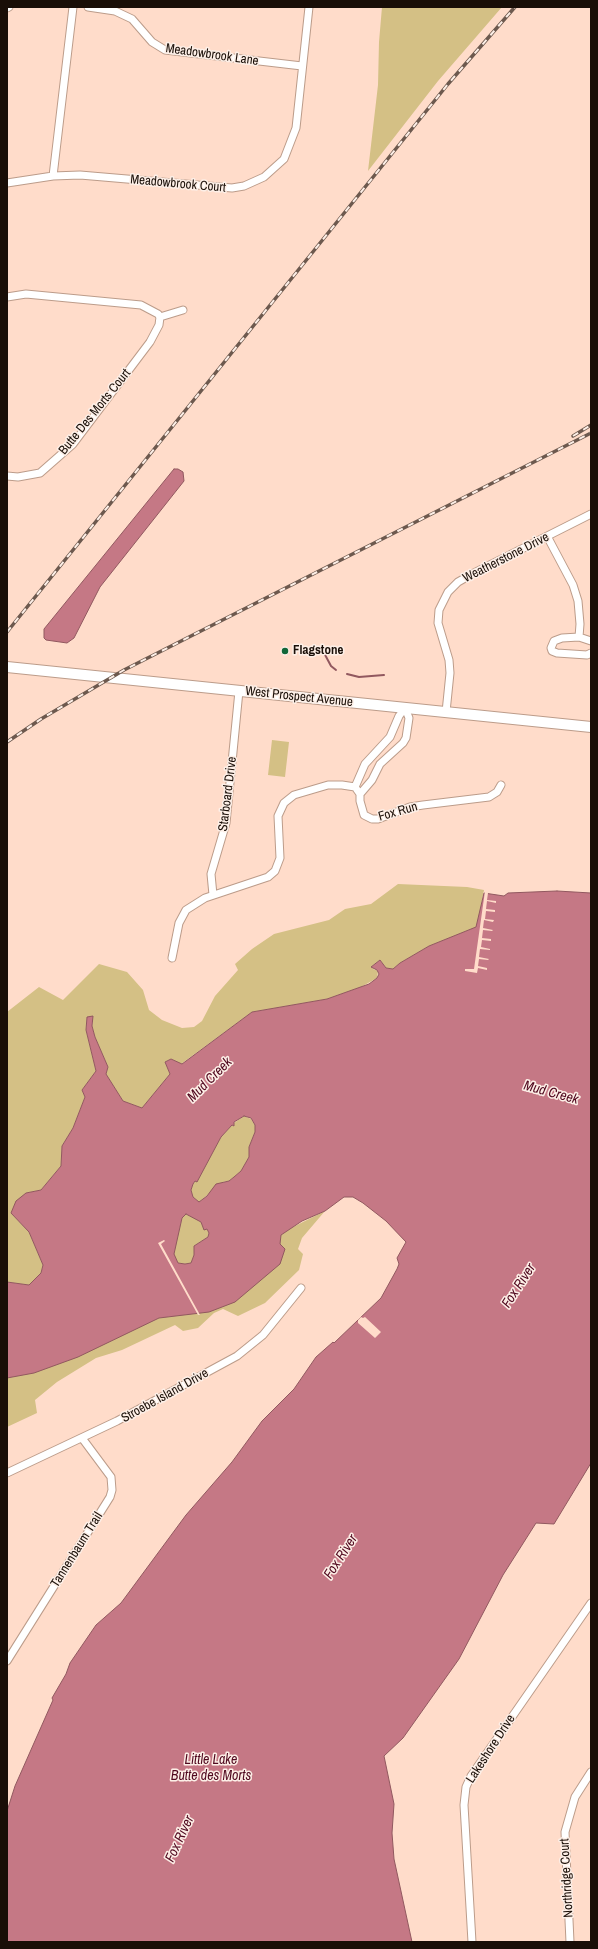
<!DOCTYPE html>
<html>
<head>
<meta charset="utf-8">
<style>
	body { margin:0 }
	#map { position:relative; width:598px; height:1949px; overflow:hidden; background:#ffdcca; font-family:"Archivo Narrow",sans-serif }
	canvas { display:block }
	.frame { position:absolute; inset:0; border:8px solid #190e07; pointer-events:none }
</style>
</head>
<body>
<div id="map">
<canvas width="598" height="1949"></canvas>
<div class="frame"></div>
</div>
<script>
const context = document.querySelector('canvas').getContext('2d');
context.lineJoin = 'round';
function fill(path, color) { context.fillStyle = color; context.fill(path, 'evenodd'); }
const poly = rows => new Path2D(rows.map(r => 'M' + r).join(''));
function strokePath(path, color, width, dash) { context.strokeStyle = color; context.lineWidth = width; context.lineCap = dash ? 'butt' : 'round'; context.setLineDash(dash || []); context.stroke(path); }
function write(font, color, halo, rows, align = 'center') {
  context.font = font + ' "Archivo Narrow",sans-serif'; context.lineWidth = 3; context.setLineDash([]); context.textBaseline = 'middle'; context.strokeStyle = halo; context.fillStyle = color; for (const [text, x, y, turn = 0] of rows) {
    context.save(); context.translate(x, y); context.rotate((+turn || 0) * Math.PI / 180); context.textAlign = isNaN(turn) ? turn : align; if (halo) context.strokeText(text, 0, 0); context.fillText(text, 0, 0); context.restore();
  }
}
fill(poly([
	[382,7,502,7,438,81,368,171,378,85,379,42],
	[272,740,289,742,285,777,268,775],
	[398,884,467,887,484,890,477,927,429,946,400,963,393,969,386,968,380,960,372,966,373,969,378,971,377,978,361,987,327,999,252,1012,181,1064,171,1059,165,1062,170,1074,142,1108,123,1101,106,1074,108,1067,95,1037,92,1026,93,1022,87,1017,86,1030,96,1071,82,1090,85,1097,73,1128,62,1146,61,1166,41,1190,26,1193,11,1213,29,1232,43,1265,41,1273,29,1285,7,1282,7,1012,39,987,63,1000,99,964,127,972,143,990,149,1010,162,1020,182,1028,194,1027,202,1021,215,996,238,970,235,964,252,949,274,934,329,920,345,909,371,904],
	[244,1116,251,1119,255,1125,255,1132,249,1147,249,1157,241,1171,234,1177,229,1181,223,1182,199,1202,193,1197,191,1190,193,1184,196,1180,197,1181,221,1137,232,1125,233,1126,234,1123],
	[325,1211,302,1238,298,1249,303,1254,299,1270,265,1303,238,1316,223,1309,214,1313,198,1328,183,1331,175,1325,122,1350,96,1358,57,1382,35,1400,37,1413,7,1427,7,1378,159,1318,183,1314,280,1244,280,1235,287,1230],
	[186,1214,193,1216,201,1222,203,1227,207,1229,209,1233,208,1237,194,1246,194,1255,191,1263,185,1264,178,1263,173,1254,176,1240,182,1218]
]), '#d4c085');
const water = poly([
	[174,469,178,469,183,472,184,481,100,587,74,638,67,643,46,640,44,638,44,629,174,469],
	[557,891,591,893,591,1463,554,1524,536,1523,503,1575,459,1659,403,1738,384,1756,394,1804,392,1833,394,1859,412,1942,7,1942,7,1811,15,1786,53,1700,52,1698,66,1674,70,1663,96,1625,121,1603,186,1515,232,1462,262,1421,294,1389,316,1357,333,1342,334,1343,381,1298,397,1269,399,1264,397,1258,406,1242,386,1221,363,1203,353,1197,344,1197,325,1211,302,1221,281,1235,280,1244,285,1249,280,1264,235,1302,209,1312,159,1318,78,1357,34,1373,7,1378,7,1282,29,1285,41,1273,43,1265,29,1232,11,1213,16,1201,26,1193,41,1190,61,1166,62,1146,73,1128,85,1097,82,1090,96,1071,86,1030,87,1017,93,1016,92,1026,95,1037,108,1067,106,1074,123,1101,142,1108,170,1074,165,1062,171,1059,182,1064,252,1012,327,999,369,984,377,978,379,974,377,970,371,967,380,960,386,968,393,969,400,963,429,946,476,927,484,893,504,896,508,893,557,891],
	[244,1116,251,1118,255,1125,255,1132,249,1147,249,1157,241,1171,234,1177,229,1181,216,1184,207,1196,199,1202,193,1197,191,1190,193,1184,195,1181,197,1182,221,1137,232,1125,234,1126,234,1122,244,1116],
	[186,1214,201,1222,204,1230,207,1229,209,1233,208,1237,194,1246,194,1255,191,1263,185,1264,178,1263,174,1254,182,1218,186,1214]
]);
fill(water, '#c57885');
strokePath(water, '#91585f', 1);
fill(poly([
	[485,891,488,893,487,900,496,901,496,903,487,901,486,909,495,910,495,912,486,911,485,919,494,920,493,922,484,920,483,928,493,930,492,931,483,930,482,938,491,939,491,941,482,940,481,947,490,949,490,950,480,949,479,957,489,959,488,960,479,959,478,966,487,968,487,970,478,968,477,973,465,971,465,969,474,969],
	[164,1240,165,1241,161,1244,200,1315,198,1315,158,1243],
	[361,1317,363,1318,365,1317,381,1332,375,1338,358,1323,358,1320]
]), '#ffdcca');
strokePath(poly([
	[323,651,331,666,336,670],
	[347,674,359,677,384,675]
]), '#91585f', 2);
const minor = poly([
	[88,7,115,11,132,19,152,42,165,50,302,66],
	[7,8,9,7],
	[53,176,73,7],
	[7,183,53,176,80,175,232,188,244,186,264,177,284,159,296,128,309,7],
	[7,297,26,294,141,305,158,314,160,317,159,325,150,342,73,444,40,473,18,477,7,476],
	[160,317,183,310],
	[547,536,573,585,578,601,580,624,579,637],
	[591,641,579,637,562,638,554,641,551,648,552,651,557,653,587,655,591,653],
	[446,712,450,673,449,660,438,623,439,610,448,592,458,582,472,574,591,514],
	[355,787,365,764,390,737,399,716,405,708],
	[360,794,372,780,380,764,403,743,406,738,409,718,405,708],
	[213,895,211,874,226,823,239,691],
	[172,958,179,923,186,910,205,898,268,877,275,871,280,858,278,816,284,803,294,795,328,785,342,785,355,787,360,794,360,801,364,815,372,819,378,819,410,807,423,805,489,797,497,792,501,785],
	[7,1473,117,1421,237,1356,263,1335,301,1288],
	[7,1661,110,1497,112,1490,111,1477,82,1438],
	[472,1942,464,1805,466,1787,471,1776,591,1603],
	[570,1942,565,1832,575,1797,591,1772]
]);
const secondary = poly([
	[7,667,591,727]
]);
strokePath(minor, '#bc9c8a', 9);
strokePath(secondary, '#bc9c8a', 12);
strokePath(minor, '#fff', 7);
strokePath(secondary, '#fff', 10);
const rail = poly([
	[573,436,591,425],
	[7,632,448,84,515,7],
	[7,742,41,719,124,670,591,433]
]);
strokePath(rail, '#6d594e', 3.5);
strokePath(rail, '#fdefe7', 2, [6]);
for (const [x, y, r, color] of [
	[285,651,4,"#116638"]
]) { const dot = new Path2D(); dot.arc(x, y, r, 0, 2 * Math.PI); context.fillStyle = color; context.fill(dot); strokePath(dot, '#fdefe7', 1.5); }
write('13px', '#190e07', '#fdefe7', [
	["Meadowbrook Lane",212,55,8],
	["Meadowbrook Court",178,184,5],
	["Butte Des Morts Court",95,412,-51],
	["Weatherstone Drive",506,558,-27],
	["West Prospect Avenue",299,697,6],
	["Starboard Drive",228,794,-83],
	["Fox Run",398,812,-16],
	["Stroebe Island Drive",165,1396,-29],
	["Tannenbaum Trail",77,1550,-58],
	["Lakeshore Drive",491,1749,-57],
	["Northridge Court",567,1878,-93]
]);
write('bold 13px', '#190e07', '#fdefe7', [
	["Flagstone",293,651]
], 'left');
write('italic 14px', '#50081f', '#fdefe7', [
	["Mud Creek",210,1080,-45],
	["Mud Creek",551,1093,15],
	["Fox River",519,1286,-57],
	["Fox River",341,1557,-57],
	["Little Lake",211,1760],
	["Butte des Morts",211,1776],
	["Fox River",180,1839,-65]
]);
</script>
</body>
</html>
